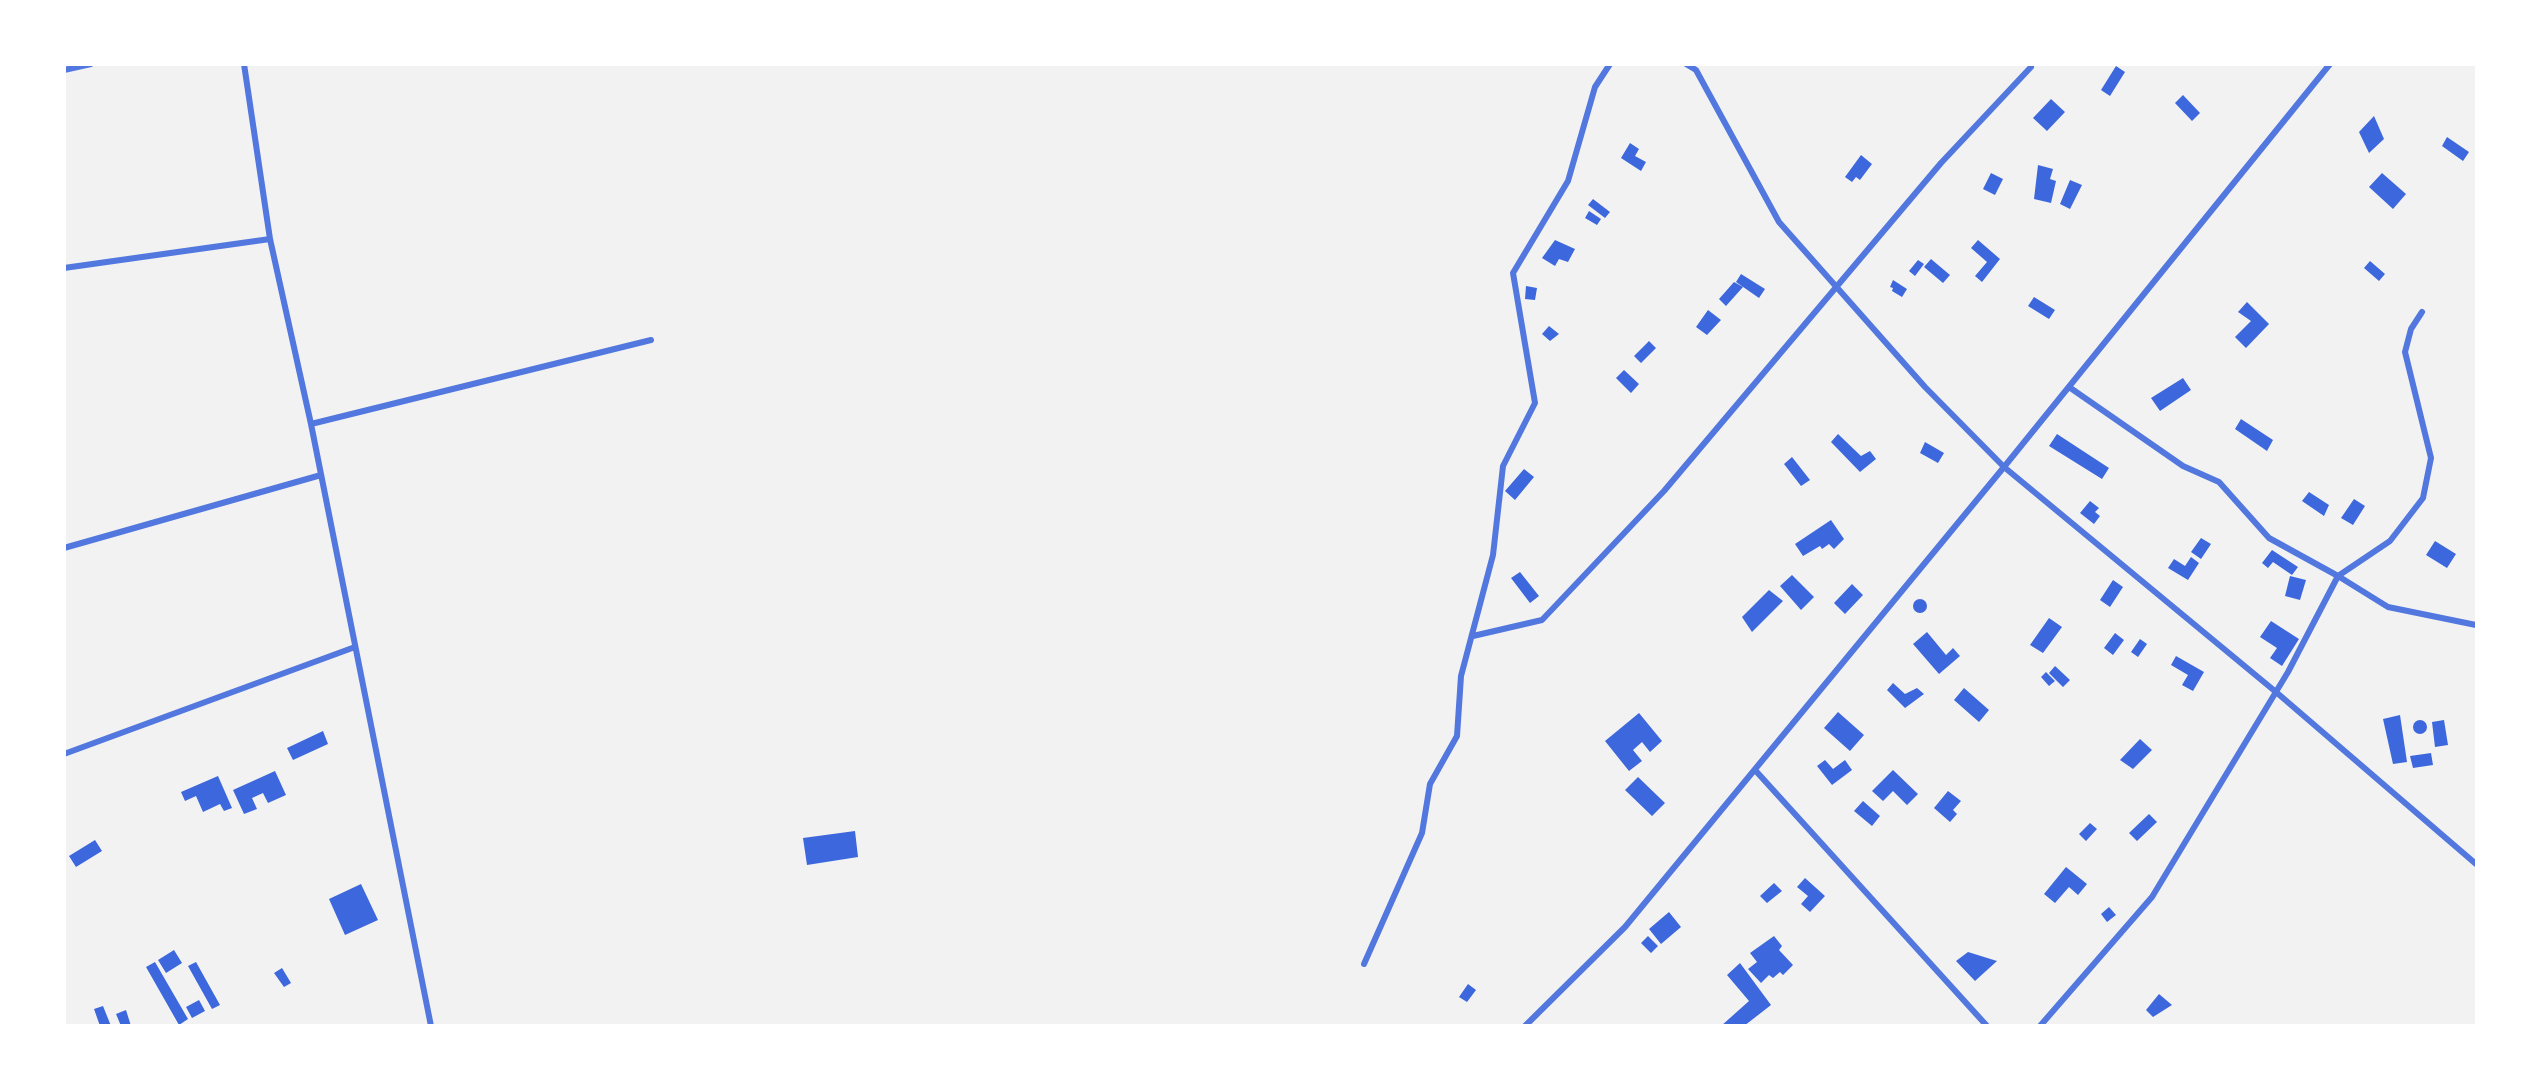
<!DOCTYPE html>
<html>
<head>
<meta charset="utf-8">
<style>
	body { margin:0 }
	#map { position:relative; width:2541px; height:1090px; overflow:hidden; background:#f2f2f2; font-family:"Archivo Narrow",sans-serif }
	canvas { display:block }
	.frame { position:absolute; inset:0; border:66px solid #fff; pointer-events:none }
</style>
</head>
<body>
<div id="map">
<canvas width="2541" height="1090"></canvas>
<div class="frame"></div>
</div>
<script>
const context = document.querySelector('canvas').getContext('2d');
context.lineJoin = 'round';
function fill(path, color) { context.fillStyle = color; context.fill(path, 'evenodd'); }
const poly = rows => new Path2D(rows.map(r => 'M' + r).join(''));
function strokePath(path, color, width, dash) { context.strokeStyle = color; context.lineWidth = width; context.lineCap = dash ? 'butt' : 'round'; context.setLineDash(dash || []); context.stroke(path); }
fill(poly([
	[2116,66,2125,72,2110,96,2101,90],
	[2183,95,2200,113,2192,121,2175,103],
	[2051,99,2065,112,2047,131,2033,118],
	[2374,116,2384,139,2369,153,2359,132],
	[2447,137,2469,152,2463,161,2442,146],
	[1630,143,1639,149,1635,156,1646,162,1641,171,1621,158],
	[1861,155,1872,164,1860,180,1856,177,1852,182,1845,177],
	[2038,165,2053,169,2050,179,2056,181,2051,203,2034,199],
	[1991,173,2003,179,1995,195,1983,189],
	[2382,173,2406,194,2393,209,2369,187],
	[2070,180,2082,185,2070,209,2060,204],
	[1593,199,1610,212,1605,218,1588,205],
	[1589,211,1601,219,1597,225,1585,218],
	[1555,240,1575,249,1568,262,1559,259,1555,266,1542,258],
	[1978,240,2000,259,1982,282,1975,276,1987,262,1971,248],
	[1931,259,1950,275,1943,283,1924,267],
	[1918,260,1924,264,1915,276,1909,271],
	[2370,261,2385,274,2379,281,2364,268],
	[1741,274,1765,289,1759,298,1736,282],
	[1893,280,1907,289,1902,297,1892,291,1893,288,1890,287],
	[1734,282,1743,287,1726,306,1719,299],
	[1526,286,1537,288,1535,300,1525,299],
	[2034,297,2055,310,2049,319,2028,306],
	[2247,302,2269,324,2246,348,2235,337,2251,321,2238,312],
	[1708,310,1721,320,1707,335,1696,327],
	[1549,326,1559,334,1550,341,1542,334],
	[1649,341,1656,348,1641,363,1634,356],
	[1624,370,1639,384,1631,393,1616,378],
	[2183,378,2191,390,2160,411,2151,398],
	[2241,419,2273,440,2267,451,2235,429],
	[1838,434,1861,456,1870,451,1876,459,1860,472,1831,442],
	[2057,434,2109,468,2102,479,2049,446],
	[1925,442,1944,453,1938,463,1920,453],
	[1792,457,1810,480,1801,486,1784,464],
	[1524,469,1534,477,1515,500,1505,491],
	[2309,492,2329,505,2324,516,2302,501],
	[2354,499,2365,506,2353,525,2341,518],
	[2090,501,2099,508,2095,512,2100,516,2094,524,2080,513],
	[1831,520,1844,539,1834,549,1829,544,1822,549,1820,546,1803,556,1795,544],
	[2201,538,2211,544,2201,559,2191,552],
	[2435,541,2456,554,2447,568,2426,555],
	[2272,550,2298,567,2292,575,2273,562,2268,568,2262,563],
	[2191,557,2199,563,2188,580,2168,568,2174,559,2185,566],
	[1520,572,1539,596,1530,603,1511,578],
	[1792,575,1814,597,1801,610,1780,586],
	[2290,576,2306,580,2300,600,2285,596],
	[2113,580,2123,587,2110,607,2100,600],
	[1852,584,1863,595,1845,614,1834,603],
	[1769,590,1783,601,1752,632,1742,617],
	'1913 606a7 7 0 1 1 14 0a7 7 0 1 1-14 0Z',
	[2049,618,2062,627,2043,653,2030,645],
	[2271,621,2299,639,2282,666,2270,658,2277,648,2260,637],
	[1927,632,1946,655,1953,648,1960,656,1939,674,1913,644],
	[2115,633,2124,640,2113,655,2104,648],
	[2140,639,2147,644,2138,657,2131,652],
	[2176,656,2204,672,2193,691,2182,685,2188,675,2171,665],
	[2055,666,2070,680,2063,687,2049,673],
	[2046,672,2055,681,2049,686,2041,677],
	[1893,683,1905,694,1917,688,1924,694,1905,708,1887,690],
	[1964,688,1989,710,1979,722,1954,700],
	[1838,712,1864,735,1850,751,1824,728],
	[1639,713,1662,741,1650,752,1642,742,1633,750,1642,761,1629,771,1605,741],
	[2400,715,2407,762,2393,764,2383,719],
	[2444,720,2448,745,2435,747,2432,722],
	'2413 727a7 7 0 1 1 14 0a7 7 0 1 1-14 0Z',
	[323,731,328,744,293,760,287,748],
	[2140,739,2152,750,2133,769,2120,760],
	[2431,753,2433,765,2413,768,2410,756],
	[1825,760,1833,769,1845,760,1852,770,1832,785,1817,766],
	[1893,770,1918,794,1907,805,1893,791,1883,801,1872,791],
	[275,771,286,795,268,803,263,793,252,798,257,809,244,814,233,790],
	[218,776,232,808,224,811,220,804,203,812,196,796,185,801,181,792],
	[1638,777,1665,803,1652,816,1625,790],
	[1948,791,1961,801,1953,810,1957,814,1950,822,1934,808],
	[1863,801,1880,816,1872,826,1854,811],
	[2149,814,2157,822,2137,841,2129,833],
	[2090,823,2097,829,2086,841,2079,834],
	[855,831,858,857,807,865,803,838],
	[95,840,102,851,76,867,69,856],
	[2066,867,2087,884,2078,895,2069,887,2055,903,2044,894],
	[1805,878,1825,896,1810,912,1801,904,1808,896,1797,887],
	[1774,883,1782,891,1767,903,1760,896],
	[361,884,378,920,345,935,329,899],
	[2109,907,2116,915,2107,922,2101,914],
	[1669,912,1681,927,1661,944,1649,929],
	[1648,936,1658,946,1651,953,1641,943],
	[1774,936,1782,946,1779,950,1793,965,1783,975,1780,972,1773,978,1769,975,1761,983,1748,969,1757,962,1750,953],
	[174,950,182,963,166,973,158,960],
	[1968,952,1997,961,1975,981,1956,961],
	[155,962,188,1019,179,1025,146,967],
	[196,962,220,1005,212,1009,188,966],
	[1740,963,1771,1005,1744,1026,1721,1026,1749,1001,1727,975],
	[282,968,291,983,284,987,274,973],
	[1468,984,1476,990,1467,1002,1459,997],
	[2159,994,2172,1005,2153,1017,2146,1010],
	[199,1000,205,1011,192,1018,186,1007],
	[103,1006,111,1026,100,1026,94,1009],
	[126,1010,131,1026,121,1026,116,1014]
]), '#3d67dc');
strokePath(poly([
	[244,64,270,239,311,424,431,1026],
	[1686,64,1696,70,1779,222,1925,387,2004,467,2276,692,2476,864],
	[64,70,91,64],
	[64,268,270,239],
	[2069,387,2183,466,2219,482,2269,538,2338,576,2388,607,2476,625],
	[311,424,651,340],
	[64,548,321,475],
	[1473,636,1542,620,1664,491,1941,163,2031,67],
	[64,754,355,647],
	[1755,770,1987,1026],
	[1364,964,1422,833,1430,784,1457,736,1461,676,1493,555,1503,466,1535,403,1513,273,1568,181,1595,87,1610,64],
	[1525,1026,1625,927,2004,467,2330,64],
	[2040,1026,2152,897,2288,672,2338,576,2390,541,2423,498,2431,458,2405,352,2411,329,2422,312]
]), '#5277de', 6);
</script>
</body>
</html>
